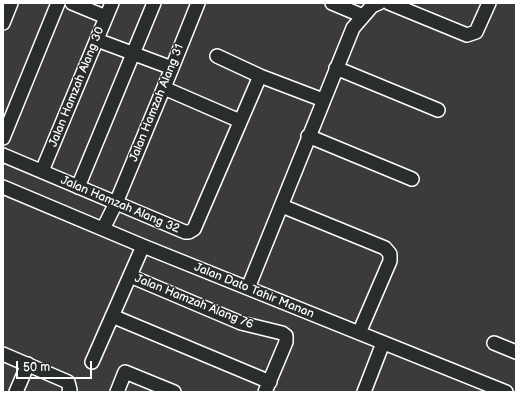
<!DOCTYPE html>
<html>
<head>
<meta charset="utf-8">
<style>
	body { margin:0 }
	#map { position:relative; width:519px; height:395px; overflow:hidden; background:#3d3a3a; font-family:"Balsamiq Sans",sans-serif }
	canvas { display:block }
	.frame { position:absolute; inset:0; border:4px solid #fff; pointer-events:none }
	.scale { position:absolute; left:16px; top:361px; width:76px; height:18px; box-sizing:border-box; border:2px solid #fff; border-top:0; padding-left:5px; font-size:12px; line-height:14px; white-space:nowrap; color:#fff; -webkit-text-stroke:3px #2a2d2e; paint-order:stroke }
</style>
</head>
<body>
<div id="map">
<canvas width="519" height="395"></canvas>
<div class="frame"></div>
<div class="scale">50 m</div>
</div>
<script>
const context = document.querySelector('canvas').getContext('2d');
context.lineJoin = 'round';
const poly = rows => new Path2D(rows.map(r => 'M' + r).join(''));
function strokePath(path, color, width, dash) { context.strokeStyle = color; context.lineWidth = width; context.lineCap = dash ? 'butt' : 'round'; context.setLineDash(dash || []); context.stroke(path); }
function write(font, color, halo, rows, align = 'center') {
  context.font = font + ' "Balsamiq Sans",sans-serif'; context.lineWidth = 3; context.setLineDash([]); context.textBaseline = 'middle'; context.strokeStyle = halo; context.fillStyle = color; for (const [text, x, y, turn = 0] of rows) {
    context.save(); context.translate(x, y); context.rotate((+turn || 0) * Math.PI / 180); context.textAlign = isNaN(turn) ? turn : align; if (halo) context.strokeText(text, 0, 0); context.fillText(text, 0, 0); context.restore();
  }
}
const minor = poly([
	[72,3,106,17],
	[332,3,363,16],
	[389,3,467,35,476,32,489,3],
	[3,23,11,3],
	[97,40,172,68],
	[217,56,260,76,323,100],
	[336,68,438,110],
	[164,88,240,121],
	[308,136,412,179],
	[3,138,58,3],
	[3,155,185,232,189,232,194,229,260,76],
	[42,171,112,3],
	[3,187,143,246,506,392],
	[78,187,154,3],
	[282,206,385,248,390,254,390,261,359,333],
	[103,229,116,203,172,68,198,3],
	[130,276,241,323,282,333,286,336,286,342,265,392],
	[248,288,353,28,372,6,379,3],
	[112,316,270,382],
	[494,343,516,352],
	[3,354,68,382,70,390,69,392],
	[92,362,143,246],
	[16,392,28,364],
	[117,392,125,372,174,392],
	[364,392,383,343]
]);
strokePath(minor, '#fff', 16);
strokePath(minor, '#2a2d2e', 13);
write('12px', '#fff', '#2a2d2e', [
	["Jalan Hamzah Alang 30",77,87,-68],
	["Jalan Hamzah Alang 31",157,103,-68],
	["Jalan Hamzah Alang 32",120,205,23],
	["Jalan Dato Tahir Manan",254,291,22],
	["Jalan Hamzah Alang 76",194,302,22]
]);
</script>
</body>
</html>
